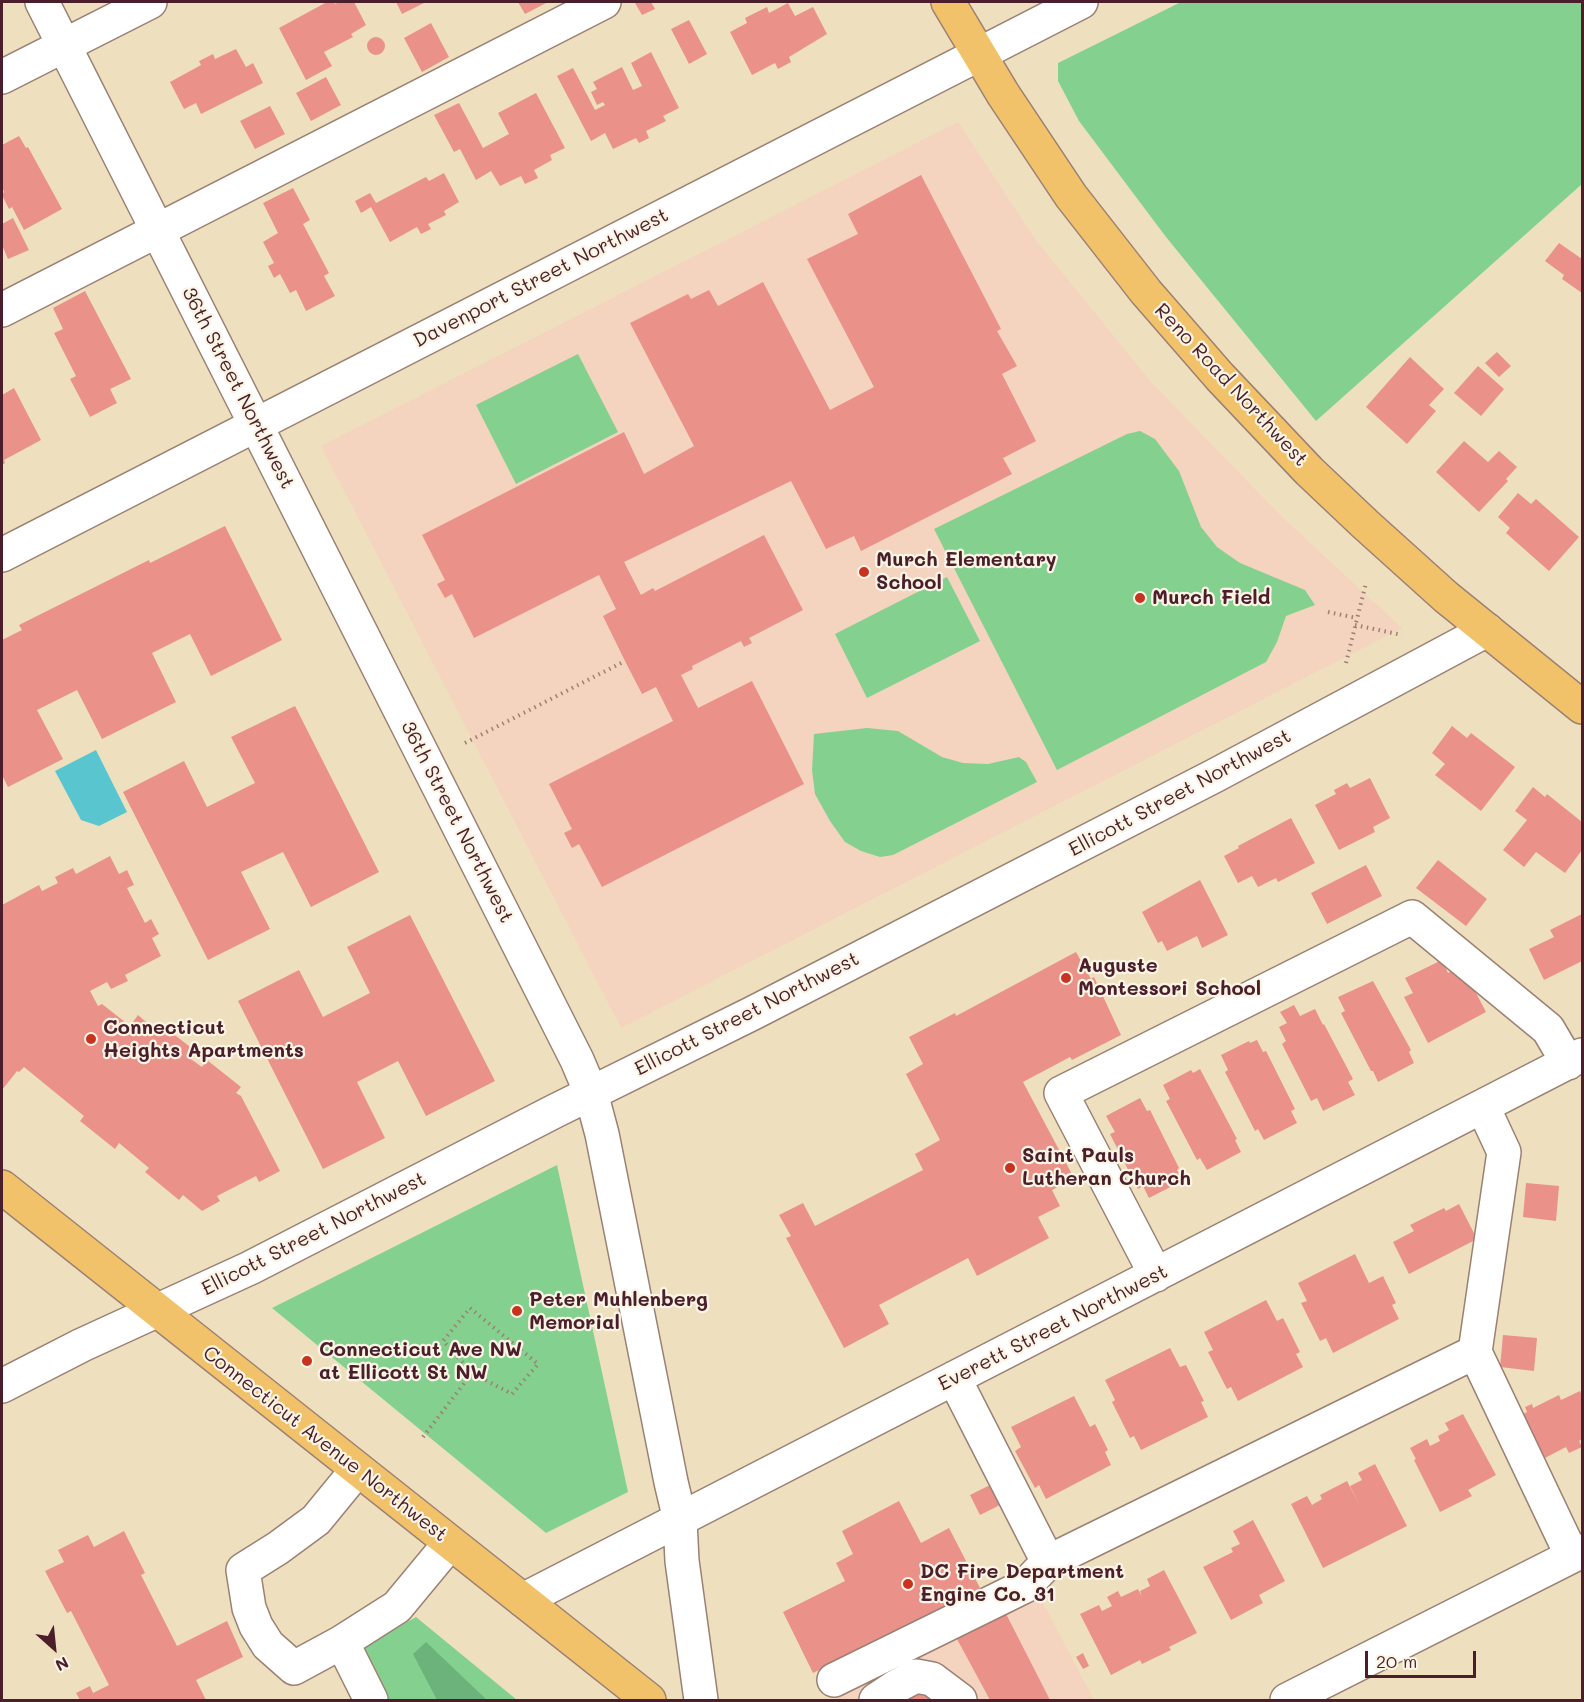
<!DOCTYPE html>
<html>
<head>
<meta charset="utf-8">
<style>
	body { margin:0 }
	#map { position:relative; width:1584px; height:1702px; overflow:hidden; background:#eee0be; font-family:Mali,sans-serif }
	canvas { display:block }
	.frame { position:absolute; inset:0; border:3px solid #4a1f2b; pointer-events:none }
	.north { position:absolute; left:24px; top:1618px; width:60px; height:60px; -webkit-text-stroke:4px #fcf5e5; paint-order:stroke; rotate:153deg; font-size:16px; font-weight:700; line-height:24px; text-align:center; color:#4a1f2b }
	.north::after { content:''; display:block; margin:auto; width:21px; height:27px; background:#4a1f2b; clip-path:polygon(50% 0,100% 100%,50% 72%,0 100%) }
	.scale { position:absolute; left:1365px; top:1651px; width:111px; height:27px; box-sizing:border-box; border:3px solid #4a1f2b; border-top:0; padding-left:8px; font-size:18px; line-height:21px; white-space:nowrap; color:#4a1f2b; -webkit-text-stroke:4px #fcf5e5; paint-order:stroke }
</style>
</head>
<body>
<div id="map">
<canvas width="1584" height="1702"></canvas>
<div class="frame"></div>
<div class="north">N</div>
<div class="scale">20 m</div>
</div>
<script>
const context = document.querySelector('canvas').getContext('2d');
context.lineJoin = 'round';
function fill(path, color) { context.fillStyle = color; context.fill(path, 'evenodd'); }
const poly = rows => new Path2D(rows.map(r => 'M' + r).join(''));
function strokePath(path, color, width, dash) { context.strokeStyle = color; context.lineWidth = width; context.lineCap = dash ? 'butt' : 'round'; context.setLineDash(dash || []); context.stroke(path); }
function write(font, color, halo, rows, align = 'center') {
  context.font = font + ' Mali,sans-serif'; context.lineWidth = 4.5; context.setLineDash([]); context.textBaseline = 'middle'; context.strokeStyle = halo; context.fillStyle = color; for (const [text, x, y, turn = 0] of rows) {
    context.save(); context.translate(x, y); context.rotate((+turn || 0) * Math.PI / 180); context.textAlign = isNaN(turn) ? turn : align; if (halo) context.strokeText(text, 0, 0); context.fillText(text, 0, 0); context.restore();
  }
}
fill(poly([
	[958,122,1035,239,1151,382,1281,516,1402,628,621,1028,321,446],
	[1040,1597,1094,1700,833,1700]
]), '#f4d3bf');
fill(poly([
	[1181,2,1582,2,1582,184,1316,421,1166,237,1079,121,1058,81,1058,63],
	[578,354,618,432,516,484,476,405],
	[1140,431,1155,439,1179,471,1201,527,1217,547,1240,563,1305,590,1315,605,1286,616,1277,642,1266,662,1057,770,934,529,1127,434],
	[947,577,980,641,867,698,835,634],
	[867,728,898,731,942,757,963,763,988,764,1019,757,1026,762,1037,782,893,855,880,857,861,851,845,842,830,821,815,794,812,770,814,734],
	[557,1165,628,1492,546,1533,272,1308],
	[416,1617,517,1700,386,1700,361,1648]
]), '#84d18f');
fill(poly([
	[426,1642,487,1700,437,1700,413,1654]
]), '#6bb37a');
fill(poly([
	[96,750,127,812,99,826,81,820,55,771]
]), '#59c6cf');
fill(poly([
	[327,2,334,2,335,4,339,2,354,2,366,25,351,34,353,37,324,52,332,66,306,80,279,28],
	[396,2,426,2,402,14],
	[518,2,548,2,525,14],
	[637,2,651,2,655,9,642,15,635,3],
	[788,3,795,16,813,7,827,34,789,57,791,62,778,69,775,63,752,75,730,32,747,23,745,18,767,7,769,13],
	[689,20,707,54,689,64,671,29],
	[431,23,449,57,422,72,404,38],
	'367 46a9 9 0 1 1 18 0a9 9 0 1 1-18 0Z',
	[236,49,246,67,253,63,263,83,201,114,196,103,184,109,170,82,201,65,199,61,213,54,215,59],
	[651,52,679,108,663,116,666,121,646,131,649,138,639,143,636,138,613,149,605,133,591,141,557,76,573,68,595,110,605,105,603,102,597,105,591,92,597,89,593,82,622,67,633,90,642,86,631,63],
	[326,77,341,105,311,121,296,93],
	[536,93,565,148,550,155,552,160,534,170,538,178,525,184,521,176,500,186,491,171,476,180,460,149,454,152,434,115,459,103,483,148,509,134,498,113],
	[270,106,285,134,255,149,240,121],
	[19,136,26,148,28,147,62,209,24,230,12,207,9,209,2,195,4,192,2,187,2,145],
	[444,173,459,202,444,211,446,215,428,224,431,229,421,234,417,227,390,242,371,207,361,213,355,201,370,193,376,203,426,177,429,181],
	[921,175,1001,329,997,331,1017,366,1002,374,1036,441,1003,458,1012,474,861,551,854,536,826,549,791,481,624,562,641,595,653,588,655,591,764,535,803,610,749,638,752,643,744,647,741,641,692,666,693,669,681,675,698,708,752,681,804,784,602,887,579,844,572,848,564,833,572,829,549,784,673,721,656,687,642,694,625,661,603,616,616,609,599,575,474,638,452,594,445,598,437,584,445,580,422,535,624,432,644,474,694,446,630,323,688,294,691,299,709,290,718,306,763,282,830,410,874,387,807,259,858,234,848,214],
	[293,188,310,220,303,224,329,273,324,276,335,296,306,311,296,290,290,293,280,274,274,278,268,266,274,263,263,242,278,233,263,203],
	[13,218,29,250,8,259,2,245,2,224],
	[1559,243,1582,259,1582,293,1562,279,1564,275,1545,261],
	[85,291,131,379,110,389,117,403,90,417,70,379,76,376,54,333,63,329,53,308],
	[1497,352,1511,366,1499,377,1485,363],
	[1410,357,1444,389,1429,405,1436,411,1407,444,1366,407],
	[1478,366,1504,389,1481,416,1454,393],
	[14,388,41,440,4,460,5,463,2,465,2,395],
	[1464,441,1488,462,1499,451,1517,467,1506,479,1508,481,1479,512,1436,472],
	[1518,493,1531,504,1536,499,1579,537,1549,571,1506,533,1510,528,1498,517],
	[225,526,282,640,211,676,190,634,152,653,176,702,102,739,77,690,37,710,63,759,8,787,2,775,2,640,22,630,19,625,149,560,150,563],
	[295,706,379,872,311,907,283,852,241,872,270,929,208,960,123,792,184,761,207,807,255,783,231,737],
	[1452,726,1467,738,1471,733,1515,767,1481,811,1435,775,1445,764,1432,753],
	[1370,778,1390,818,1373,827,1375,832,1339,850,1315,805,1336,794,1334,790,1347,783,1350,788],
	[1533,787,1545,797,1547,794,1582,822,1582,850,1565,873,1536,852,1524,867,1503,850,1527,820,1515,811],
	[1291,818,1315,863,1278,882,1276,878,1258,887,1252,876,1238,883,1224,856,1239,848,1238,846],
	[110,856,119,874,127,870,134,885,127,888,145,923,151,919,159,934,152,938,161,956,125,975,128,981,111,989,107,982,90,991,98,1006,102,1004,130,1026,138,1015,153,1028,158,1022,194,1050,188,1057,202,1067,207,1060,241,1087,236,1093,241,1096,280,1171,259,1182,256,1176,217,1196,220,1201,202,1211,183,1195,179,1200,145,1172,149,1168,119,1143,115,1149,80,1121,84,1116,24,1067,19,1072,17,1071,2,1090,2,905,39,885,42,891,58,883,55,877,73,868,76,874],
	[1438,860,1487,899,1466,926,1416,888],
	[1366,865,1382,896,1327,924,1311,893],
	[1200,880,1228,935,1202,948,1197,936,1167,951,1162,941,1158,943,1142,912],
	[1582,914,1582,961,1544,980,1529,949,1554,937,1550,930],
	[410,915,495,1081,426,1116,398,1061,357,1082,385,1138,323,1169,238,1001,299,970,323,1017,370,993,347,947],
	[1076,952,1091,979,1094,977,1121,1035,1072,1060,1070,1057,1023,1082,1074,1178,1052,1190,1060,1206,1038,1217,1049,1238,977,1276,968,1258,879,1305,889,1324,844,1348,786,1238,791,1236,779,1215,803,1203,815,1226,923,1170,915,1154,940,1140,906,1074,923,1064,909,1037,955,1013,956,1016],
	[1442,960,1448,973,1462,966,1486,1012,1428,1043,1404,997,1413,993,1405,978],
	[1373,981,1411,1050,1409,1052,1414,1063,1378,1082,1373,1071,1371,1071,1341,1013,1345,1011,1338,997],
	[1294,1005,1300,1016,1315,1009,1323,1025,1324,1024,1353,1079,1348,1082,1355,1095,1323,1111,1317,1098,1311,1101,1282,1044,1286,1041,1279,1027,1287,1023,1280,1012],
	[1257,1040,1263,1052,1266,1051,1295,1109,1291,1111,1297,1123,1264,1140,1258,1129,1255,1131,1225,1072,1228,1070,1221,1055,1249,1041,1250,1043],
	[1200,1069,1237,1139,1235,1140,1241,1152,1207,1170,1200,1158,1197,1160,1166,1101,1170,1099,1163,1085,1191,1070,1193,1073],
	[1140,1098,1147,1111,1150,1110,1179,1168,1177,1170,1182,1181,1149,1198,1143,1186,1138,1189,1110,1134,1115,1132,1106,1116],
	[1526,1183,1559,1186,1556,1221,1523,1217],
	[1459,1204,1477,1239,1409,1274,1393,1242,1414,1231,1410,1225,1444,1208,1446,1211],
	[1355,1254,1369,1283,1383,1276,1396,1303,1392,1305,1399,1319,1333,1353,1326,1338,1320,1341,1301,1303,1307,1301,1298,1283],
	[1266,1300,1277,1321,1283,1318,1300,1352,1296,1354,1303,1367,1238,1401,1231,1387,1227,1389,1208,1352,1213,1350,1204,1332],
	[1503,1335,1537,1338,1534,1371,1500,1367],
	[1170,1348,1180,1367,1186,1365,1204,1401,1201,1402,1208,1417,1141,1450,1134,1436,1130,1438,1112,1402,1115,1400,1105,1380],
	[1580,1391,1582,1396,1582,1439,1579,1441,1582,1447,1569,1453,1566,1447,1543,1459,1521,1415,1527,1412,1525,1407,1532,1404,1533,1408,1559,1395,1561,1400],
	[1074,1396,1090,1427,1095,1424,1108,1450,1105,1452,1111,1465,1046,1499,1039,1485,1035,1488,1015,1451,1021,1447,1011,1427],
	[1463,1414,1496,1475,1468,1490,1472,1496,1440,1512,1414,1460,1416,1459,1410,1448,1427,1439,1430,1446,1440,1441,1438,1436,1449,1430,1445,1423],
	[1375,1464,1407,1526,1323,1568,1291,1504,1307,1496,1312,1505,1322,1499,1320,1495,1347,1481,1361,1508,1350,1486,1362,1480,1358,1473],
	[990,1485,1000,1505,980,1515,970,1495],
	[899,1501,921,1543,949,1528,980,1588,969,1594,971,1597,936,1615,934,1612,813,1673,783,1612,845,1581,836,1563,853,1554,842,1531],
	[1253,1520,1285,1581,1259,1595,1263,1603,1231,1620,1203,1567,1233,1552,1231,1548,1240,1544,1233,1531],
	[124,1531,145,1573,141,1575,177,1646,227,1621,243,1657,196,1680,206,1700,80,1700,76,1693,90,1686,93,1693,109,1685,71,1611,67,1613,45,1571,64,1562,58,1550,88,1535,94,1547],
	[1164,1570,1197,1633,1169,1647,1171,1650,1142,1664,1140,1660,1111,1675,1080,1614,1099,1605,1102,1611,1112,1606,1107,1597,1118,1591,1121,1597,1138,1589,1142,1597,1140,1591,1150,1586,1147,1579],
	[1003,1608,1050,1700,990,1700,957,1639,959,1638,956,1632],
	[1083,1653,1089,1666,1083,1669,1076,1657],
	[916,1682,941,1700,902,1700]
]), '#ea9189');
const minor = poly([
	[42,2,577,1060,591,1093,602,1134,671,1482,680,1520,682,1561,701,1700],
	[2,77,150,2],
	[2,310,604,2],
	[2,555,1081,2],
	[1483,1107,1504,1152,1475,1352,1572,1556],
	[1156,1275,1061,1093,1412,917,1548,1029,1568,1063],
	[954,1378,1048,1562],
	[2,1386,82,1345,250,1268,555,1111,753,1013,1216,775,1487,630],
	[357,1470,316,1520,278,1548,243,1570,249,1608,256,1626,268,1645,294,1668,342,1642,397,1607,450,1543],
	[523,1600,1582,1055],
	[342,1642,371,1700],
	[834,1680,1025,1586,1048,1562,1475,1352],
	[876,1700,897,1686,916,1676,932,1679,960,1700],
	[1287,1700,1582,1551]
]);
const major = poly([
	[948,2,1003,94,1071,196,1146,292,1220,377,1309,471,1365,524,1446,597,1582,707],
	[2,1187,649,1700]
]);
strokePath(minor, '#9c8074', 36);
strokePath(major, '#9c8074', 36);
strokePath(poly([
	[1328,612,1357,618],
	[1355,625,1402,635],
	[1346,663,1366,583],
	[465,743,625,661],
	[423,1437,472,1373,512,1394,538,1364,470,1308,443,1341,472,1373]
]), '#9c8074', 4, [1.5, 4.5]);
strokePath(minor, '#fff', 33);
strokePath(major, '#f2c26a', 33);
for (const [x, y, r, color] of [
	[864,572,6,"#c8321e"],
	[1140,598,6,"#c8321e"],
	[1066,978,6,"#c8321e"],
	[91,1039,6,"#c8321e"],
	[1010,1168,6,"#c8321e"],
	[517,1311,6,"#c8321e"],
	[307,1361,6,"#c8321e"],
	[908,1584,6,"#c8321e"]
]) { const dot = new Path2D(); dot.arc(x, y, r, 0, 2 * Math.PI); context.fillStyle = color; context.fill(dot); strokePath(dot, '#fcf5e5', 2); }
write('20px', '#4a1f2b', '#fcf5e5', [
	["Davenport Street Northwest",541,278,-27],
	["Reno Road Northwest",1231,385,47],
	["36th Street Northwest",238,388,63],
	["Ellicott Street Northwest",1180,793,-28],
	["36th Street Northwest",457,822,63],
	["Ellicott Street Northwest",747,1014,-27],
	["Ellicott Street Northwest",314,1234,-27],
	["Everett Street Northwest",1053,1328,-27],
	["Connecticut Avenue Northwest",325,1444,38]
]);
write('bold 20px', '#4a1f2b', '#fcf5e5', [
	["Murch Elementary",876,560],
	["School",876,583],
	["Murch Field",1152,598],
	["Auguste",1078,966],
	["Montessori School",1078,989],
	["Connecticut",103,1028],
	["Heights Apartments",103,1051],
	["Saint Pauls",1022,1156],
	["Lutheran Church",1022,1179],
	["Peter Muhlenberg",529,1300],
	["Memorial",529,1323],
	["Connecticut Ave NW",319,1350],
	["at Ellicott St NW",319,1373],
	["DC Fire Department",920,1572],
	["Engine Co. 31",920,1595]
], 'left');
</script>
</body>
</html>
